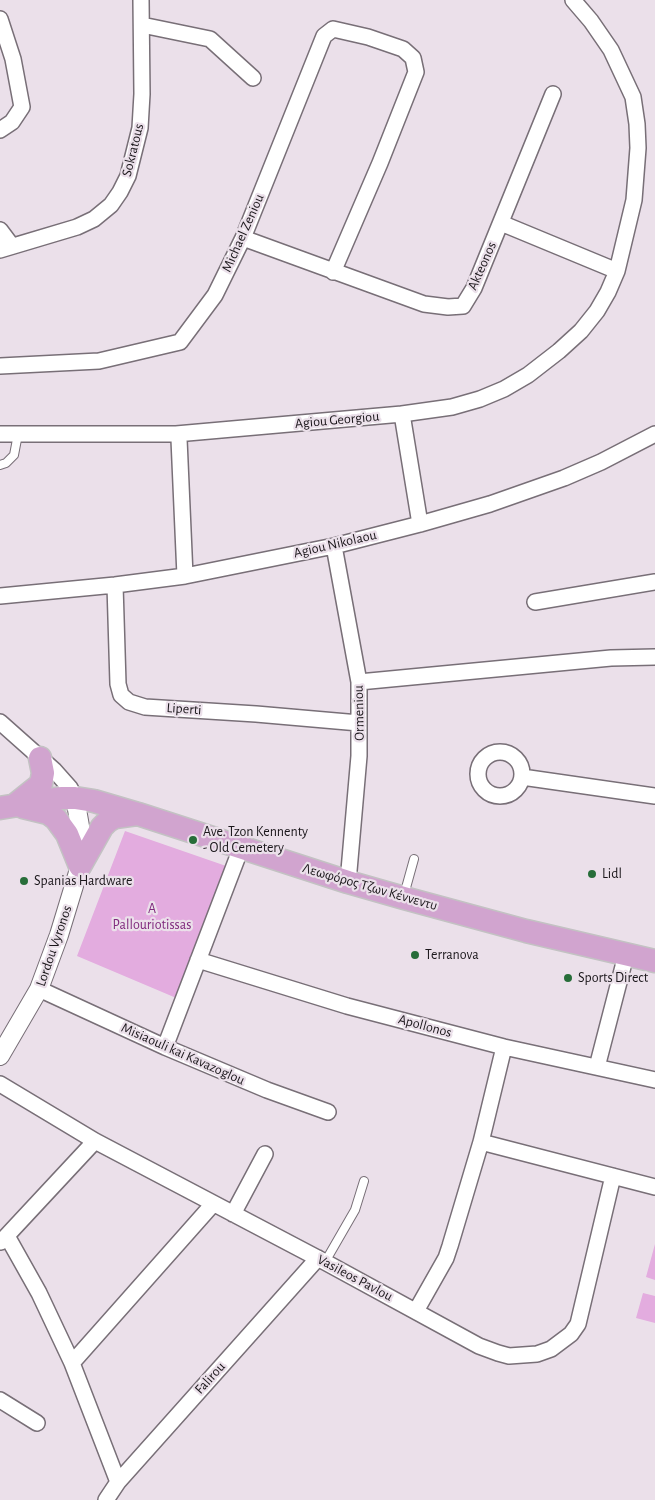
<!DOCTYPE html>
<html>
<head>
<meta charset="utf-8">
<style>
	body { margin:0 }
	canvas { display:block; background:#ebe0ea }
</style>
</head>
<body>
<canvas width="655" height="1500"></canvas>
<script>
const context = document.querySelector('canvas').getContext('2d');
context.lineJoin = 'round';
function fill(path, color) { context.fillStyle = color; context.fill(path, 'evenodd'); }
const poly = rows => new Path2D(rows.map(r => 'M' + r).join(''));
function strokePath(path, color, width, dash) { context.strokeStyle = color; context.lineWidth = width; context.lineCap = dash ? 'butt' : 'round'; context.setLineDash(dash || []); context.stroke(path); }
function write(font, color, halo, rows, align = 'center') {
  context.font = font + ' "Alegreya Sans",sans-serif'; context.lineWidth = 4.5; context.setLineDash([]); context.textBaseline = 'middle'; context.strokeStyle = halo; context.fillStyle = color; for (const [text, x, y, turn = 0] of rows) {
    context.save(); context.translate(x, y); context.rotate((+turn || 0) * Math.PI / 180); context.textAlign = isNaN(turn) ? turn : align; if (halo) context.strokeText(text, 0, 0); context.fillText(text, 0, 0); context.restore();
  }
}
fill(poly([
	[125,831,229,867,181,1000,77,956],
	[655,1244,655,1280,646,1277],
	[643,1293,655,1296,655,1323,636,1318]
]), '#e3acdf');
const service = poly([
	[0,465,6,463,14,455,18,434],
	[404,895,414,859],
	[325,1262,355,1210,364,1181]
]);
const minor = poly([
	[0,19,13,59,22,107,12,122,0,130],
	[142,25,210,39,253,78],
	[501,223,617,271],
	[0,230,12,246],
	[243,238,424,304,448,307,463,306,474,288,553,94],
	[0,250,77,227,94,219,111,205,120,192,128,176,140,128,142,94,141,0],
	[0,366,99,361,180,342,215,295,243,238,324,36,333,29,368,37,403,49,413,58,416,72,380,163,333,272],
	[402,414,420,524],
	[0,434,176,434,402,414,452,407,480,399,504,389,528,375,559,351,581,331,597,311,608,292,617,271,634,200,638,148,637,124,633,97,611,50,591,21,573,0],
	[176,434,179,439,185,576],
	[334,546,359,682,359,756,348,882],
	[115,585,118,684,121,695,129,702,145,707,256,714,359,723],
	[0,596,115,585,185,576,334,546,420,524,490,504,564,478,601,462,655,434],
	[535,602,655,582],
	[359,682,611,658,655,657],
	[0,722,54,770,70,788,75,798],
	'478 774a22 22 0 1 1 44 0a22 22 0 1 1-44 0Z',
	[522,777,655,796],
	[198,960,347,1006,504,1047,655,1080],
	[39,989,165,1047,267,1090,328,1112],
	[165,1047,241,848],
	[597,1067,626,955],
	[0,1084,95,1141,325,1262,479,1346,498,1353,509,1356,537,1354,551,1349,571,1334,578,1324,613,1176],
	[481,1142,655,1187],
	[233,1214,265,1154],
	[7,1236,39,1293,72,1363,118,1482],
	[1,1242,95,1141],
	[416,1311,446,1258,450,1246,481,1142,504,1047],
	[72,1363,213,1204],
	[0,1400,37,1423],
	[106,1500,118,1482,318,1258]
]);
const tertiary = poly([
	[0,1056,39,989,59,935,80,866,81,832,75,798]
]);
const primary = poly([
	[16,804,41,784,43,773,40,758],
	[23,807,48,813,56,819,67,834,80,866],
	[0,808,61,798,75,798,94,801,138,814,348,882,404,898,526,931,655,961],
	[80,866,102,827,108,821,115,817,137,814]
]);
strokePath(service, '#786f77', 10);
strokePath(minor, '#786f77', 18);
strokePath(tertiary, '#786f77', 20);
strokePath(primary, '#c3c2c3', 25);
strokePath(service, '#fff', 8);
strokePath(minor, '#fff', 15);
strokePath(tertiary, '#fff', 18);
strokePath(primary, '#d1a4cf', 22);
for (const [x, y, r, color] of [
	[193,840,5,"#276d39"],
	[592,874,5,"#276d39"],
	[24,881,5,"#276d39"],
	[415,955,5,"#276d39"],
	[568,978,5,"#276d39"]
]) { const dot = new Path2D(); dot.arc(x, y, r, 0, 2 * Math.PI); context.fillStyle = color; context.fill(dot); strokePath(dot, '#ebe0ea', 2); }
write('14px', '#1a161a', '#ebe0ea', [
	["Sokratous",133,150,-76],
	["Michael Zeniou",243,233,-66],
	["Akteonos",482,266,-66],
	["Agiou Georgiou",337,420,-5],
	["Agiou Nikolaou",335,544,-13],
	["Liperti",184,709,4],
	["Ormeniou",359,713,-91],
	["Λεωφόρος Τζων Κέννεντυ",370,887,16],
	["Lordou Vyronos",54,946,-71],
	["Apollonos",425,1026,15],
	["Misiaouli kai Kavazoglou",183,1054,24],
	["Vasileos Pavlou",355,1278,28],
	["Falirou",210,1378,-48]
]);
write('14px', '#1a161a', '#ebe0ea', [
	["Ave. Tzon Kennenty",203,832],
	["- Old Cemetery",203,848],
	["Lidl",602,874],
	["Spanias Hardware",34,881],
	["Terranova",425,955],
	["Sports Direct",578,978]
], 'left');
write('14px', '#802b7e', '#ebe0ea', [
	["A",152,909],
	["Pallouriotissas",152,925]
]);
</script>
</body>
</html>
